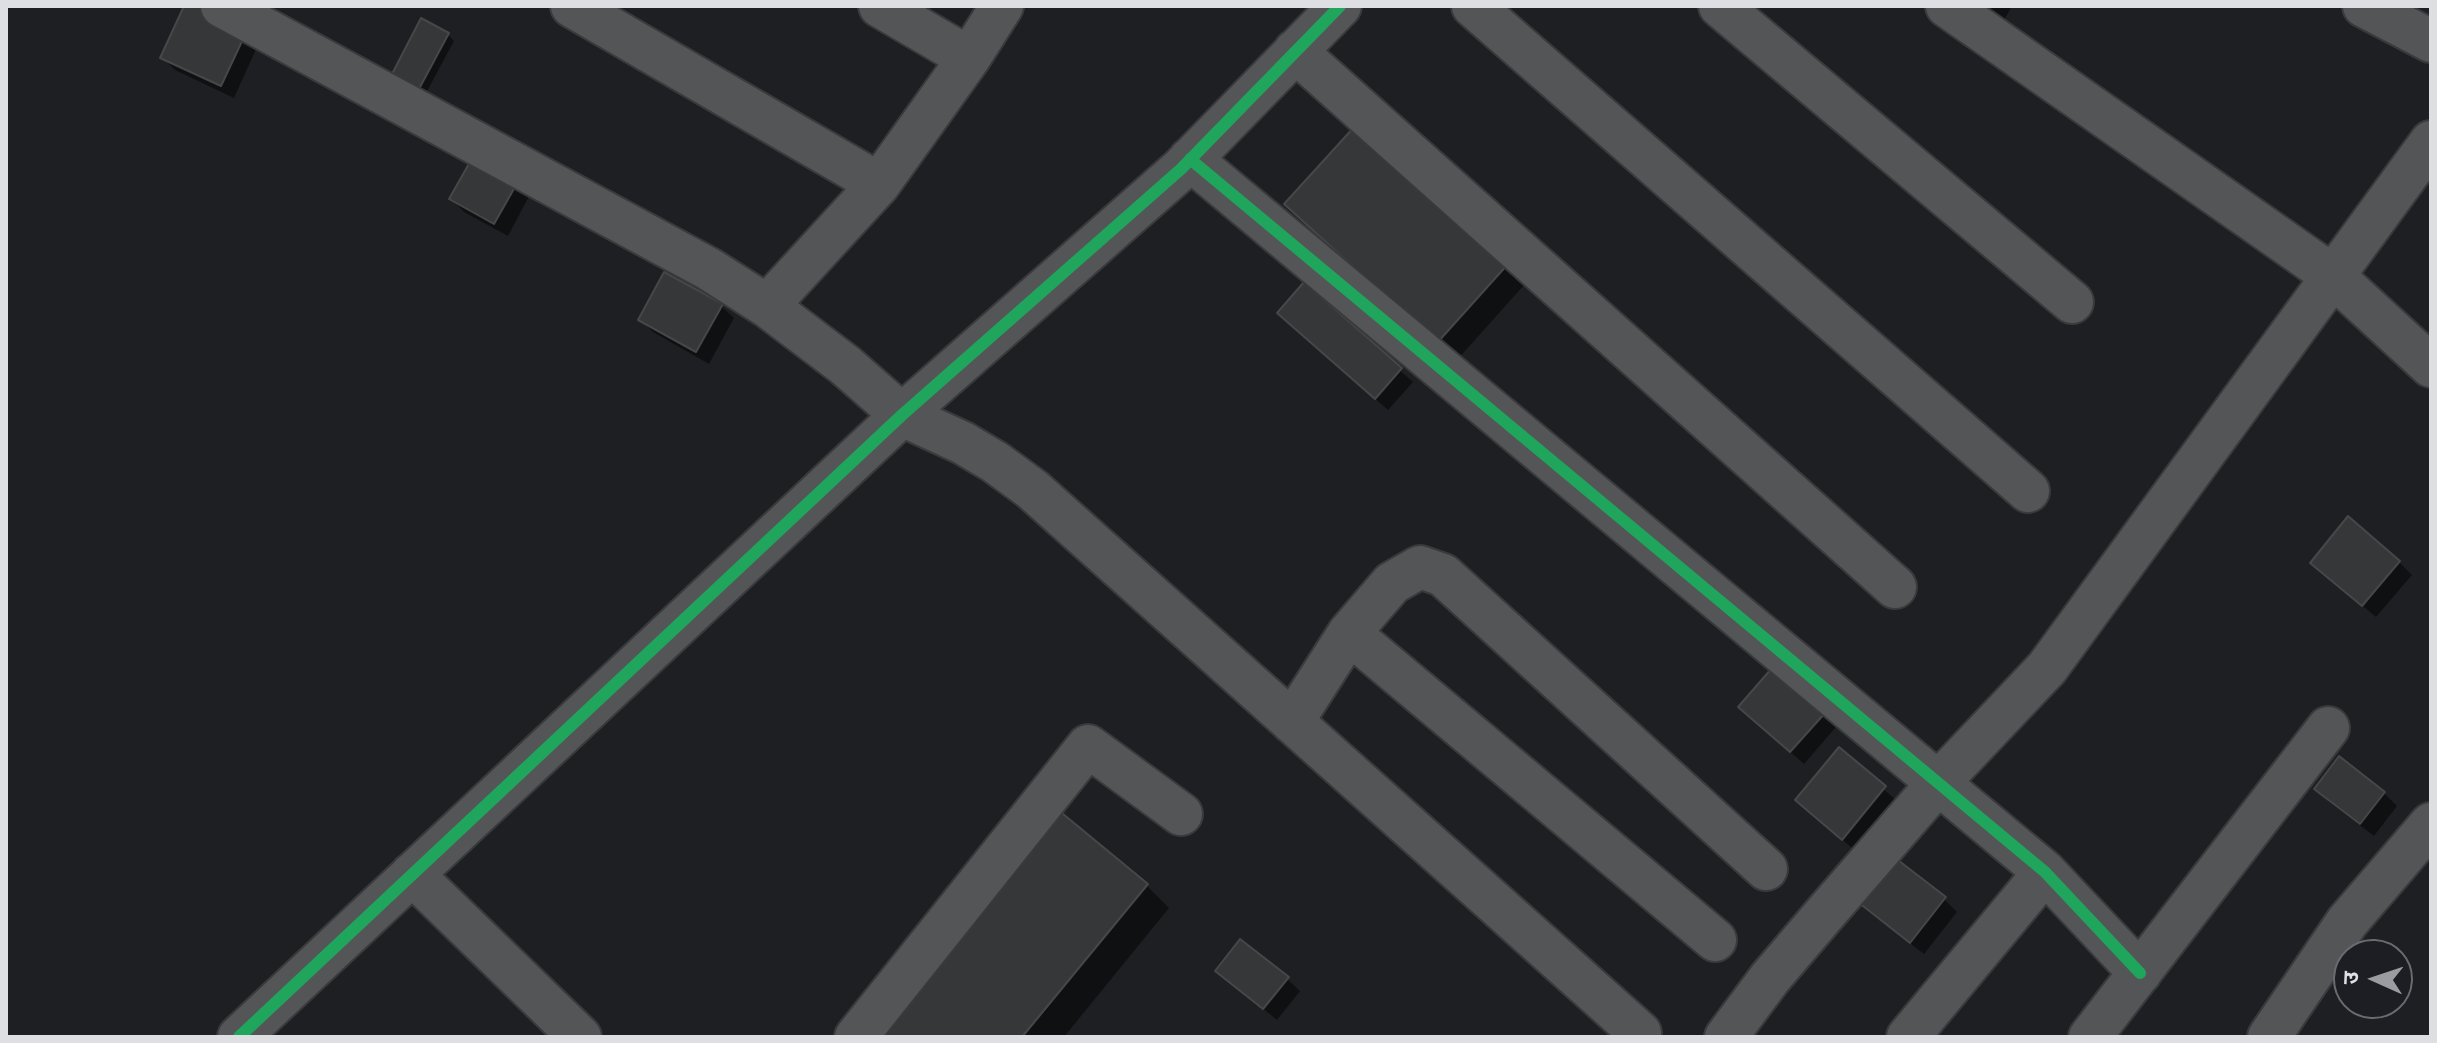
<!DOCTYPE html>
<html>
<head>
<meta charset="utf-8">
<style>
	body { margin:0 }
	#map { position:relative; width:2437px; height:1043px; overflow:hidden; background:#1d1f22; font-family:"Zilla Slab","Noto Sans Devanagari",serif }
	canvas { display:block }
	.frame { position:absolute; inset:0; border:8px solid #dddfe2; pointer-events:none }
	.north { position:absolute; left:2333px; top:939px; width:80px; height:80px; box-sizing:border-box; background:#1c1e23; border:2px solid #696b6f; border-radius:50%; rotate:273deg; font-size:22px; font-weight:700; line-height:32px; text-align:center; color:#dddfe2 }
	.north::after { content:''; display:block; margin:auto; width:28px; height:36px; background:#9a9c9f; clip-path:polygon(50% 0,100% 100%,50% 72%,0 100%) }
</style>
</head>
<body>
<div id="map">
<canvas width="2437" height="1043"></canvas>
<div class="frame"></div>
<div class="north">उ</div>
</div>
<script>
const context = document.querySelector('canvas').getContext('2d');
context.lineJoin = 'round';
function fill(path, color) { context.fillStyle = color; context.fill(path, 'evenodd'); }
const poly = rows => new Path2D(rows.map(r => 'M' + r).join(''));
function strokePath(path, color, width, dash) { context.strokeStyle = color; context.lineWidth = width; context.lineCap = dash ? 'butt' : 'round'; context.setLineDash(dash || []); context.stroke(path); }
fill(poly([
	[186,6,262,36,234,98,175,70,162,57],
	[1978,6,2012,6,2004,20],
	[448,35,454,41,426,93,400,80],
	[1356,128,1525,284,1457,360,1306,222],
	[480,149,535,185,508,236,464,212,452,199],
	[1304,285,1413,382,1388,410,1293,326],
	[721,306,734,318,709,364,653,332,641,320],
	[2399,562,2412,575,2376,617,2326,575],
	[1823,714,1836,727,1804,764,1754,720],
	[1839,750,1897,801,1856,851,1810,813],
	[2316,789,2384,793,2397,806,2374,836,2329,802],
	[1146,885,1169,908,1064,1037,874,1037],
	[1857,899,1944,899,1957,912,1924,954,1869,912],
	[1217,971,1287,979,1300,991,1277,1020]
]), '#0007');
const building = poly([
	[184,6,216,6,251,22,221,86,160,58,184,6],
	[421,18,449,33,419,89,392,74,421,18],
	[1356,125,1508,264,1437,343,1284,204,1356,125],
	[479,146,524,171,494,224,449,199,479,146],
	[664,272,723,304,696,352,638,320,664,272],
	[1304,282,1402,368,1375,399,1277,313,1304,282],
	[2348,516,2400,561,2362,606,2310,563,2348,516],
	[1772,668,1825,713,1790,752,1738,707,1772,668],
	[1839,747,1886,786,1842,840,1795,800,1839,747],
	[2339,756,2385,792,2360,824,2314,789,2339,756],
	[1057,809,1148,884,1022,1037,871,1037,1057,809],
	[1890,854,1946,897,1910,943,1854,899,1890,854],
	[1240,939,1289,977,1263,1009,1215,971,1240,939]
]);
fill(building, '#363739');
strokePath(building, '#464749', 2);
const minor = poly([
	[222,6,709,269,767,306,845,365,902,415,963,443,995,462,1032,489,1640,1033],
	[572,6,879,184],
	[880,6,969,58],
	[1473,6,2028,491],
	[1720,6,2072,302],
	[1947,6,2333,276,2431,366],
	[2364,6,2431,41],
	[1295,51,1895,587],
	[1190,159,2045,872,2140,973],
	[767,306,879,184,969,58,1002,6],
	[1349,633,1715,940],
	[1292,722,1349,633,1392,583,1420,567,1443,575,1766,869],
	[412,874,580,1037],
	[239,1037,902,415,1181,169,1340,6],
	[856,1037,1088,746,1181,814],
	[1726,1037,1770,978,1822,917,1939,782,2047,668,2431,142],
	[1908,1037,2045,872],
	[2090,1037,2328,728],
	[2269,1037,2347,922,2431,824]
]);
strokePath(minor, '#393a3c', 46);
strokePath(minor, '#545557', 42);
strokePath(poly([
	[1190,159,2045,872,2140,973],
	[239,1037,902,415,1181,169,1340,6]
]), '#20a55d', 12);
</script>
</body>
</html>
